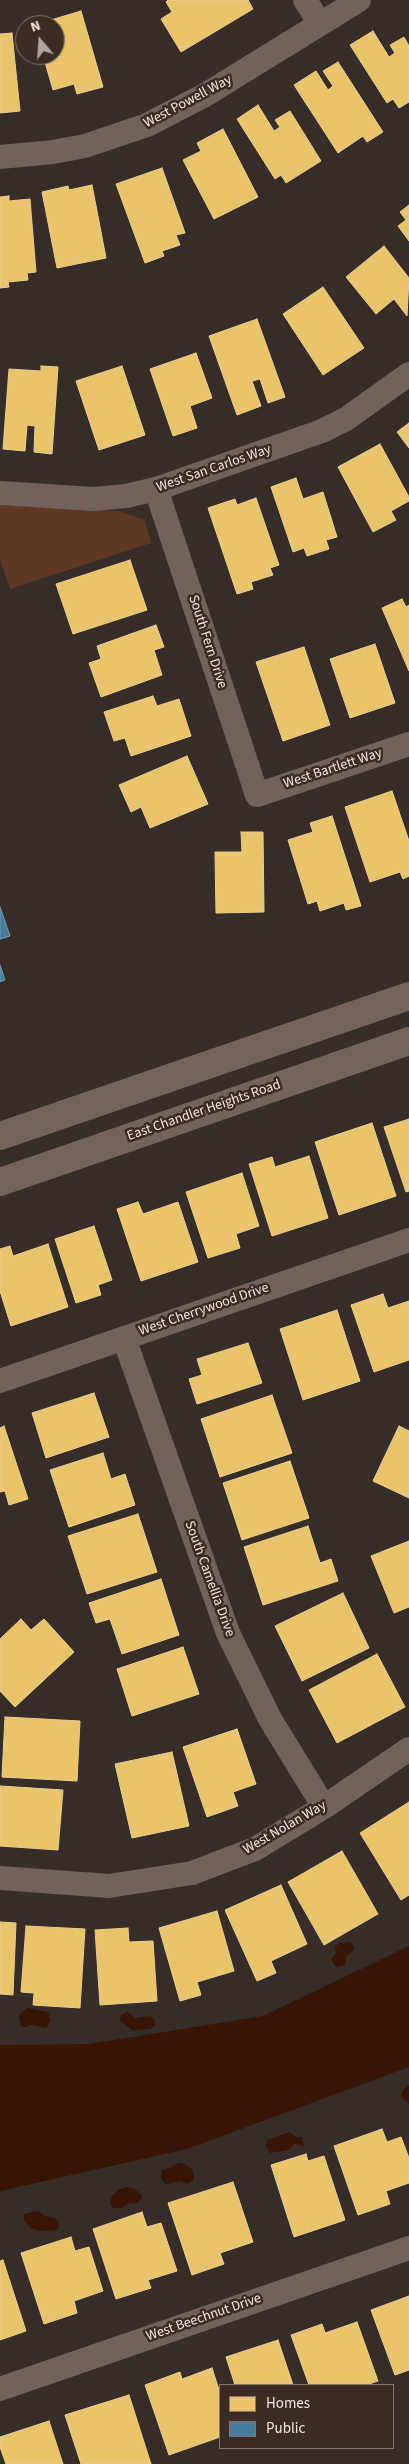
<!DOCTYPE html>
<html>
<head>
<meta charset="utf-8">
<style>
	body { margin:0 }
	#map { position:relative; width:409px; height:2464px; overflow:hidden; background:#362d29; font-family:"Source Sans 3",sans-serif }
	canvas { display:block }
	.legend { position:absolute; left:219px; top:2384px; width:175px; height:65px; box-sizing:border-box; background:#3b2b24; border:1px solid #847670; margin:0; padding:6px 9px; list-style:none; font-size:15px; color:#f2e7e2 }
	.legend li { display:flex; align-items:center; gap:10px; height:25px }
	.legend b { width:25px; border:1px solid #847670 }
	.north { position:absolute; left:15px; top:15px; width:50px; height:50px; box-sizing:border-box; background:#3b2b24; border:1px solid #847670; border-radius:50%; rotate:342deg; font-size:14px; font-weight:700; line-height:20px; text-align:center; color:#f2e7e2 }
	.north::after { content:''; display:block; margin:auto; width:18px; height:22px; background:#b0a6a1; clip-path:polygon(50% 0,100% 100%,50% 72%,0 100%) }
</style>
</head>
<body>
<div id="map">
<canvas width="409" height="2464"></canvas>
<ul class="legend">
<li><b style="height:14px;background:#e9c46a"></b>Homes</li>
<li><b style="height:14px;background:#457b9d"></b>Public</li>
</ul>
<div class="north">N</div>
</div>
<script>
const context = document.querySelector('canvas').getContext('2d');
context.lineJoin = 'round';
function fill(path, color) { context.fillStyle = color; context.fill(path, 'evenodd'); }
const poly = rows => new Path2D(rows.map(r => 'M' + r).join(''));
function strokePath(path, color, width, dash) { context.strokeStyle = color; context.lineWidth = width; context.lineCap = dash ? 'butt' : 'round'; context.setLineDash(dash || []); context.stroke(path); }
function write(font, color, halo, rows, align = 'center') {
  context.font = font + ' "Source Sans 3",sans-serif'; context.lineWidth = 5; context.setLineDash([]); context.textBaseline = 'middle'; context.strokeStyle = halo; context.fillStyle = color; for (const [text, x, y, turn = 0] of rows) {
    context.save(); context.translate(x, y); context.rotate((+turn || 0) * Math.PI / 180); context.textAlign = isNaN(turn) ? turn : align; if (halo) context.strokeText(text, 0, 0); context.fillText(text, 0, 0); context.restore();
  }
}
fill(poly([
	[0,505,119,511,145,520,151,543,10,589,0,559]
]), '#5f3725');
fill(poly([
	[350,1942,354,1946,353,1951,346,1957,345,1965,335,1967,331,1958,336,1953,335,1947,339,1943],
	[409,1946,409,2067,187,2149,0,2191,0,2045,89,2044,263,2016],
	[27,2008,48,2012,51,2020,46,2028,29,2025,28,2027,21,2027,19,2015],
	[127,2011,135,2018,151,2016,154,2019,155,2025,150,2029,132,2030,120,2021,121,2015],
	[409,2085,409,2104,401,2097,403,2090],
	[290,2132,296,2137,302,2137,304,2146,295,2144,288,2150,270,2153,266,2146,267,2140],
	[179,2163,185,2164,193,2170,194,2179,188,2183,180,2181,168,2184,164,2183,161,2177,162,2171],
	[126,2187,133,2188,141,2194,142,2198,136,2204,129,2203,121,2208,113,2208,110,2203,112,2196,118,2190],
	[38,2211,45,2216,56,2219,59,2224,58,2230,43,2231,30,2228,24,2220,24,2214]
]), '#371404');
const homes = poly([
	[168,0,248,0,253,9,181,52,161,19,172,12,166,2,168,0],
	[81,11,103,87,77,94,74,84,53,90,43,55,55,55,55,25,34,25,81,11],
	[373,31,389,57,395,53,390,45,404,37,409,46,409,102,399,108,393,99,387,103,350,45,373,31],
	[12,33,20,111,0,113,0,34,12,33],
	[338,62,383,132,367,142,363,136,338,153,294,85,316,71,328,90,333,86,323,71,338,62],
	[258,105,274,131,280,127,275,120,290,111,321,161,286,183,281,175,275,179,237,119,258,105],
	[223,129,258,197,214,219,183,160,201,151,197,143,223,129],
	[162,168,185,233,176,235,180,245,162,251,164,256,145,263,116,184,162,168],
	[92,185,106,258,57,268,42,192,68,186,69,190,92,185],
	[9,196,9,201,30,199,36,272,27,273,28,280,8,282,9,287,0,288,0,197,9,196],
	[409,205,409,241,398,226,406,220,400,212,409,205],
	[384,246,409,278,407,316,394,299,376,314,346,277,384,246],
	[323,287,364,348,323,375,283,314,323,287],
	[257,319,285,397,268,403,260,379,252,381,261,406,237,415,209,336,257,319],
	[196,353,212,398,190,406,197,428,173,436,150,369,196,353],
	[41,366,58,367,52,454,34,452,35,426,27,425,25,451,3,449,9,369,41,371,41,366],
	[122,366,145,435,99,450,76,381,122,366],
	[409,423,409,448,397,432,409,423],
	[380,444,409,497,409,501,391,511,396,520,373,532,338,467,380,444],
	[296,478,303,499,323,492,337,537,326,540,329,549,307,556,304,548,293,552,271,487,296,478],
	[256,498,279,565,270,568,273,575,251,582,253,589,237,594,208,508,235,499,237,505,256,498],
	[130,560,147,610,73,634,56,584,130,560],
	[402,599,406,607,409,605,409,671,382,608,402,599],
	[156,625,164,647,154,650,162,675,101,697,89,663,101,659,97,646,156,625],
	[375,644,395,703,350,718,330,659,375,644],
	[304,647,330,725,283,741,256,662,304,647],
	[153,696,157,706,179,699,191,736,131,756,125,738,114,741,104,712,153,696],
	[187,756,208,804,150,828,141,807,131,812,119,785,187,756],
	[392,791,409,841,409,876,403,879,400,872,370,882,345,807,392,791],
	[332,816,361,906,346,910,344,903,320,911,317,901,308,904,288,840,313,832,310,823,332,816],
	[241,832,263,832,264,912,216,913,215,852,242,852,241,832],
	[409,1119,409,1191,406,1192,384,1127,409,1119],
	[372,1123,396,1196,339,1215,315,1142,372,1123],
	[309,1156,328,1218,272,1236,249,1164,272,1157,275,1167,309,1156],
	[242,1173,259,1226,236,1234,240,1248,208,1258,186,1192,242,1173],
	[138,1202,143,1214,178,1202,198,1262,141,1281,117,1209,138,1202],
	[94,1226,112,1280,98,1285,101,1295,76,1303,55,1239,94,1226],
	[48,1244,68,1307,11,1326,0,1291,0,1249,10,1246,13,1256,48,1244],
	[383,1294,388,1308,409,1301,409,1360,374,1372,351,1305,383,1294],
	[337,1310,360,1381,303,1400,280,1329,337,1310],
	[248,1343,262,1383,197,1404,189,1379,202,1375,197,1359,248,1343],
	[94,1393,109,1437,46,1458,32,1413,94,1393],
	[272,1395,292,1453,220,1477,201,1419,272,1395],
	[4,1426,28,1499,9,1505,5,1491,0,1492,0,1428,4,1426],
	[399,1426,409,1431,409,1498,373,1481,399,1426],
	[103,1453,111,1479,125,1474,135,1505,69,1527,50,1470,103,1453],
	[290,1461,309,1518,242,1540,223,1483,290,1461],
	[138,1514,157,1572,87,1594,68,1536,138,1514],
	[308,1526,320,1563,331,1559,338,1581,263,1605,244,1547,308,1526],
	[409,1541,409,1607,394,1613,371,1556,409,1541],
	[161,1579,179,1635,122,1654,110,1619,96,1623,89,1603,161,1579],
	[343,1593,369,1648,302,1681,275,1626,343,1593],
	[21,1619,31,1630,44,1619,74,1652,15,1707,0,1691,0,1639,21,1619],
	[183,1647,199,1694,132,1716,117,1669,183,1647],
	[377,1654,405,1707,337,1743,309,1690,377,1654],
	[5,1717,80,1721,77,1781,2,1777,5,1717],
	[237,1729,256,1784,233,1792,238,1806,207,1817,183,1747,237,1729],
	[172,1752,189,1826,132,1838,115,1764,172,1752],
	[0,1786,63,1790,58,1850,0,1846,0,1786],
	[409,1802,409,1895,401,1900,360,1833,409,1802],
	[342,1851,378,1914,324,1945,288,1882,342,1851],
	[281,1885,307,1944,271,1961,276,1973,257,1981,225,1910,281,1885],
	[217,1911,234,1971,197,1982,201,1995,180,2001,159,1928,217,1911],
	[0,1922,16,1923,13,1995,0,1994,0,1922],
	[26,1926,85,1929,80,2008,33,2005,34,1993,21,1992,26,1926],
	[128,1928,129,1942,153,1941,157,2001,100,2005,95,1930,128,1928],
	[382,2129,387,2142,401,2137,409,2158,409,2183,386,2191,390,2204,358,2215,334,2146,382,2129],
	[306,2154,308,2161,324,2156,345,2220,294,2237,271,2165,306,2154],
	[233,2182,253,2242,220,2253,224,2264,192,2275,168,2203,233,2182],
	[142,2212,147,2227,161,2223,177,2271,148,2280,151,2288,116,2299,93,2229,142,2212],
	[71,2237,75,2251,89,2247,103,2291,74,2301,77,2313,44,2324,21,2253,71,2237],
	[3,2260,26,2331,0,2340,0,2261,3,2260],
	[409,2296,409,2370,395,2375,371,2310,409,2296],
	[357,2322,378,2381,366,2385,309,2385,291,2335,322,2324,325,2333,357,2322],
	[278,2340,293,2385,235,2385,226,2357,278,2340],
	[212,2368,220,2393,220,2437,169,2455,145,2385,180,2372,182,2379,212,2368],
	[129,2395,151,2464,81,2464,65,2415,129,2395],
	[49,2421,63,2464,6,2464,0,2447,0,2437,49,2421]
]);
fill(homes, '#e9c46a');
strokePath(homes, '#ecce8e', 1);
const public = poly([
	[0,907,10,936,0,939,0,907],
	[0,965,5,980,0,982,0,965]
]);
fill(public, '#457b9d');
strokePath(public, '#799bb2', 1);
strokePath(poly([
	[305,0,320,24],
	[0,157,53,152,85,146,147,125,205,95,359,0],
	[156,489,257,795,409,744],
	[0,493,94,499,126,496,156,489,322,431,346,419,409,374],
	[124,1338,228,1633,270,1719,324,1807],
	[0,1381,409,1240],
	[0,1878,109,1886,192,1873,255,1849,324,1807,409,1749],
	[0,2389,409,2248]
]), '#71635c', 24);
strokePath(poly([
	[0,1136,409,996],
	[0,1182,409,1041]
]), '#74645c', 28);
write('14px', '#f2e7e2', '#3b2b24', [
	["West Powell Way",188,102,-28],
	["West San Carlos Way",214,469,-19],
	["South Fern Drive",207,642,72],
	["West Bartlett Way",333,769,-18],
	["East Chandler Heights Road",204,1111,-19],
	["West Cherrywood Drive",204,1310,-19],
	["South Camellia Drive",209,1579,70],
	["West Nolan Way",285,1828,-30],
	["West Beechnut Drive",204,2318,-19]
]);
</script>
</body>
</html>
